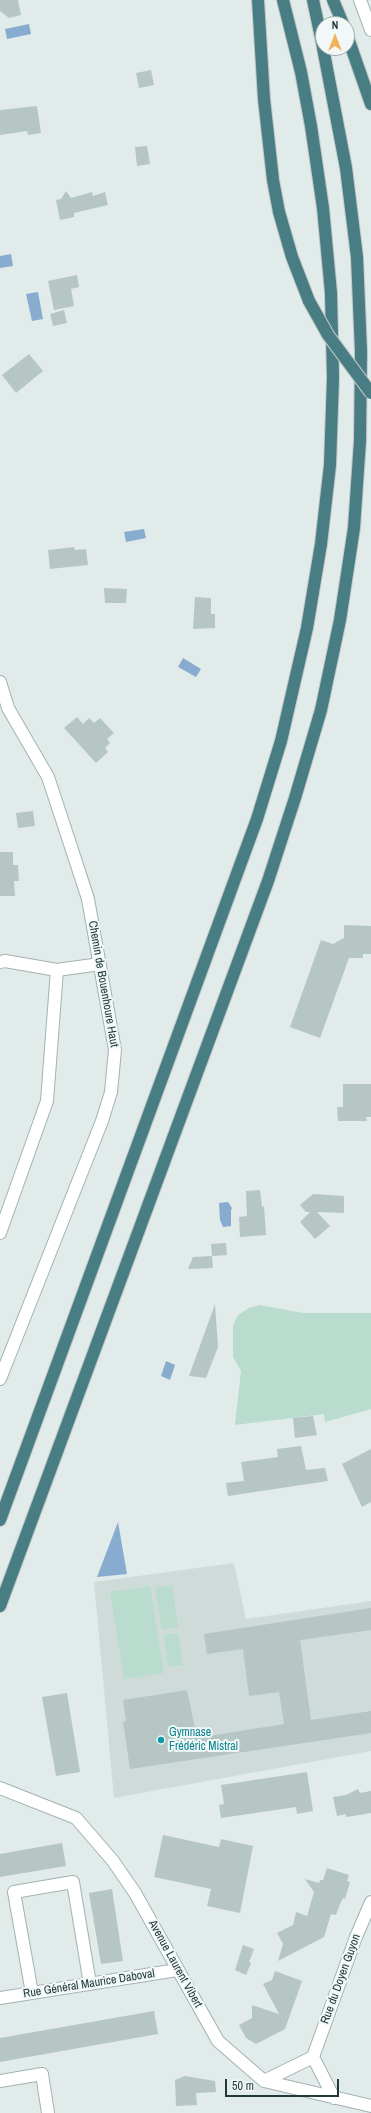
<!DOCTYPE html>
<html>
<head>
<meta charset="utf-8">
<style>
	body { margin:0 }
	#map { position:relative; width:371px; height:2113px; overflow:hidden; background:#e0ebea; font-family:"Archivo Narrow",sans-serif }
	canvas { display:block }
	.north { position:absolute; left:315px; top:16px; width:40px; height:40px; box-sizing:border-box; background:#f1f8f7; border:1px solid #9eacac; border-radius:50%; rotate:0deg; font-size:11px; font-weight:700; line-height:16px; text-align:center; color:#21393b }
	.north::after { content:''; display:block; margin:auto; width:14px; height:18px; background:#f1b359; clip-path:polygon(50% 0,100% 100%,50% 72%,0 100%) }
	.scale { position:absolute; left:225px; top:2079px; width:114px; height:18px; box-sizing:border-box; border:2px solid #21393b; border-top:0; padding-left:5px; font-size:12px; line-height:14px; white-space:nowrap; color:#21393b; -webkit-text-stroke:3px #f1f8f7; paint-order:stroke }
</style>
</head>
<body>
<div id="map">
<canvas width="371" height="2113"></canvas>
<div class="north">N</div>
<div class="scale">50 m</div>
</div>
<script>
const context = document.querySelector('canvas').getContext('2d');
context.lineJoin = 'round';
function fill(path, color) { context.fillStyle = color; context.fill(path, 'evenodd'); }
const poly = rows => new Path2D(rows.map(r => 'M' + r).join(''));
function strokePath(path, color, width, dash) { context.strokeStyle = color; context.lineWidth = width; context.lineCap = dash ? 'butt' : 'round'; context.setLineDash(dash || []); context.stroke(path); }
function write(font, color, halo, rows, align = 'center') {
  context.font = font + ' "Archivo Narrow",sans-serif'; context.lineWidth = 4; context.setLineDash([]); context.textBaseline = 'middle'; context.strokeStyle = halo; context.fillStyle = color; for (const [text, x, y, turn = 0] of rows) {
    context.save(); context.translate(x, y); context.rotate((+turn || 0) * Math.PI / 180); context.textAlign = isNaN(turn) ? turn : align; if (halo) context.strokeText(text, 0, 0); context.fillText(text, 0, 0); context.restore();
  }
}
fill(poly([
	[234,1563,246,1619,371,1601,371,1751,114,1798,94,1582]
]), '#cfdbd9');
fill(poly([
	[260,1305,303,1313,371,1313,371,1409,325,1422,324,1414,235,1425,241,1371,233,1357,233,1325,238,1315,249,1308],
	[172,1585,178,1627,162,1630,155,1588],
	[150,1586,164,1673,124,1679,110,1592],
	[178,1633,183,1665,168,1667,164,1635]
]), '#b9dccf');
fill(poly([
	[29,24,31,34,7,39,5,29],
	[11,254,13,266,0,268,0,256],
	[38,292,43,319,32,321,26,294],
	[144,529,146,538,126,542,124,532],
	[183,658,201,669,196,677,178,667],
	[228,1202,232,1208,231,1210,231,1226,223,1227,220,1220,219,1203],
	[166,1361,175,1365,170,1380,161,1376],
	[118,1522,127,1574,97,1577]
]), '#88acd0');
fill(poly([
	[0,0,18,0,21,15,9,18,0,11],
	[151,70,154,85,139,88,136,73],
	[37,106,41,133,28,135,27,131,0,135,0,110],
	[147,146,150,164,137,166,135,147],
	[66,191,71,198,92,192,93,196,105,192,108,205,74,213,74,217,60,220,56,200,61,199],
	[77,275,79,287,71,289,74,306,54,310,48,281],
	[64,310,67,323,53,326,50,314],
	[29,354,43,371,16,393,2,375],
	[74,547,75,550,86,549,88,565,50,569,48,550],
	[104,588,127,589,126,603,105,603],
	[195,597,211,598,211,614,215,614,215,628,193,629],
	[77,717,83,724,89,718,94,723,100,718,114,733,107,739,110,743,105,748,108,752,96,763,64,728],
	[33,811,35,826,18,828,16,813],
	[0,852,13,852,13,865,18,865,19,881,14,881,15,896,0,896],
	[344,925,371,926,371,954,363,954,363,958,349,958,320,1038,290,1027,321,940,333,944,344,938],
	[343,1084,371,1084,371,1117,366,1117,367,1121,338,1121,337,1107,343,1107],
	[260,1190,262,1207,264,1206,266,1235,240,1237,239,1217,247,1216,246,1191],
	[313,1194,344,1196,344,1213,317,1212,330,1226,315,1239,300,1222,310,1212,306,1212,300,1205],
	[226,1243,227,1255,212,1256,211,1244],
	[212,1256,213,1268,188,1269,193,1257],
	[215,1304,218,1347,206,1378,189,1376],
	[313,1416,317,1435,295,1438,293,1418],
	[301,1446,306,1470,325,1468,328,1481,228,1496,226,1483,244,1481,241,1462,278,1457,277,1449],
	[371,1449,371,1502,362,1507,342,1464],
	[371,1608,371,1630,300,1640,311,1720,371,1711,371,1733,130,1769,123,1722,126,1721,123,1700,187,1690,197,1738,284,1724,279,1692,249,1696,243,1649,207,1654,204,1634],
	[67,1693,80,1772,56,1776,42,1697],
	[307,1772,313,1811,297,1814,296,1807,221,1818,219,1805,224,1804,221,1785],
	[358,1789,360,1793,371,1791,371,1813,346,1817,346,1814,337,1816,333,1797,346,1795],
	[163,1835,219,1847,221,1839,253,1846,240,1913,207,1906,211,1889,154,1877],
	[62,1843,66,1866,0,1877,0,1854],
	[327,1868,349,1875,347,1881,350,1882,345,1899,343,1898,340,1904,336,1915,331,1914,324,1937,278,1961,283,1944,277,1933,293,1925,296,1912,307,1916,314,1892,305,1879,319,1883,320,1880,323,1880],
	[112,1889,123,1961,101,1964,89,1893],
	[243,1945,254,1949,249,1962,245,1960,251,1963,246,1975,235,1970],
	[275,1971,302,1981,285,2029,256,2044,246,2038,239,2025,252,2018,252,2005,279,2014,263,1984,272,1980],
	[154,2011,158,2034,0,2062,0,2038],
	[185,2076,215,2081,216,2092,196,2093,197,2105,176,2106,175,2080]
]), '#b6c6c4');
const minor = poly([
	[360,0,371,30],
	[0,682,8,708,48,777,75,859,88,899,115,1050,111,1092,102,1121,0,1379],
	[0,962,5,961,57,970],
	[0,1233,47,1101,57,970,100,964],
	[0,1788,76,1818,113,1861,135,1893,218,2041,264,2081,371,2106],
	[32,1993,14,1892,73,1882,90,1984],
	[0,1998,177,1970],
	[313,2057,356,1937,371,1902],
	[313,2057,334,2098],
	[0,2081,42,2074,48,2113],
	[264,2081,313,2057]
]);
const trunk = poly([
	[258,0,264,99,273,180,279,212,292,257,309,301],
	[313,0,323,47],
	[333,0,343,24],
	[347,35,371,104],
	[0,1520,257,819,281,741,307,628,321,544,330,465,333,378,331,293,323,208,311,126,301,72,283,0],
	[0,1606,268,881,295,798,321,710,340,620,354,528,360,441,361,352,357,257,346,168,323,48]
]);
strokePath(minor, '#a3b2b2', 14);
strokePath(trunk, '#c1c8c8', 14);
strokePath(minor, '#fff', 12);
strokePath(trunk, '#497d84', 12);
const trunkBridge = poly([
	[309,301,328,335,371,393]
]);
strokePath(trunkBridge, '#c1c8c8', 14, []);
strokePath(trunkBridge, '#497d84', 12);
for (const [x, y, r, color] of [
	[161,1740,4,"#0f9aa8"]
]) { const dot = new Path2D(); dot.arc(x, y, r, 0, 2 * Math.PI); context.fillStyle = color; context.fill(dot); strokePath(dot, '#f1f8f7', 1.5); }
write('12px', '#21393b', '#f1f8f7', [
	["Chemin de Bouenhoure Haut",103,984,80],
	["Avenue Laurent Vibert",175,1964,61],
	["Rue du Doyen Guyon",341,1979,-70],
	["Rue Général Maurice Daboval",89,1984,-9]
]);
write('12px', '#0d838f', '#f1f8f7', [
	["Gymnase",169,1733],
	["Frédéric Mistral",169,1747]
], 'left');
</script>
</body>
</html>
